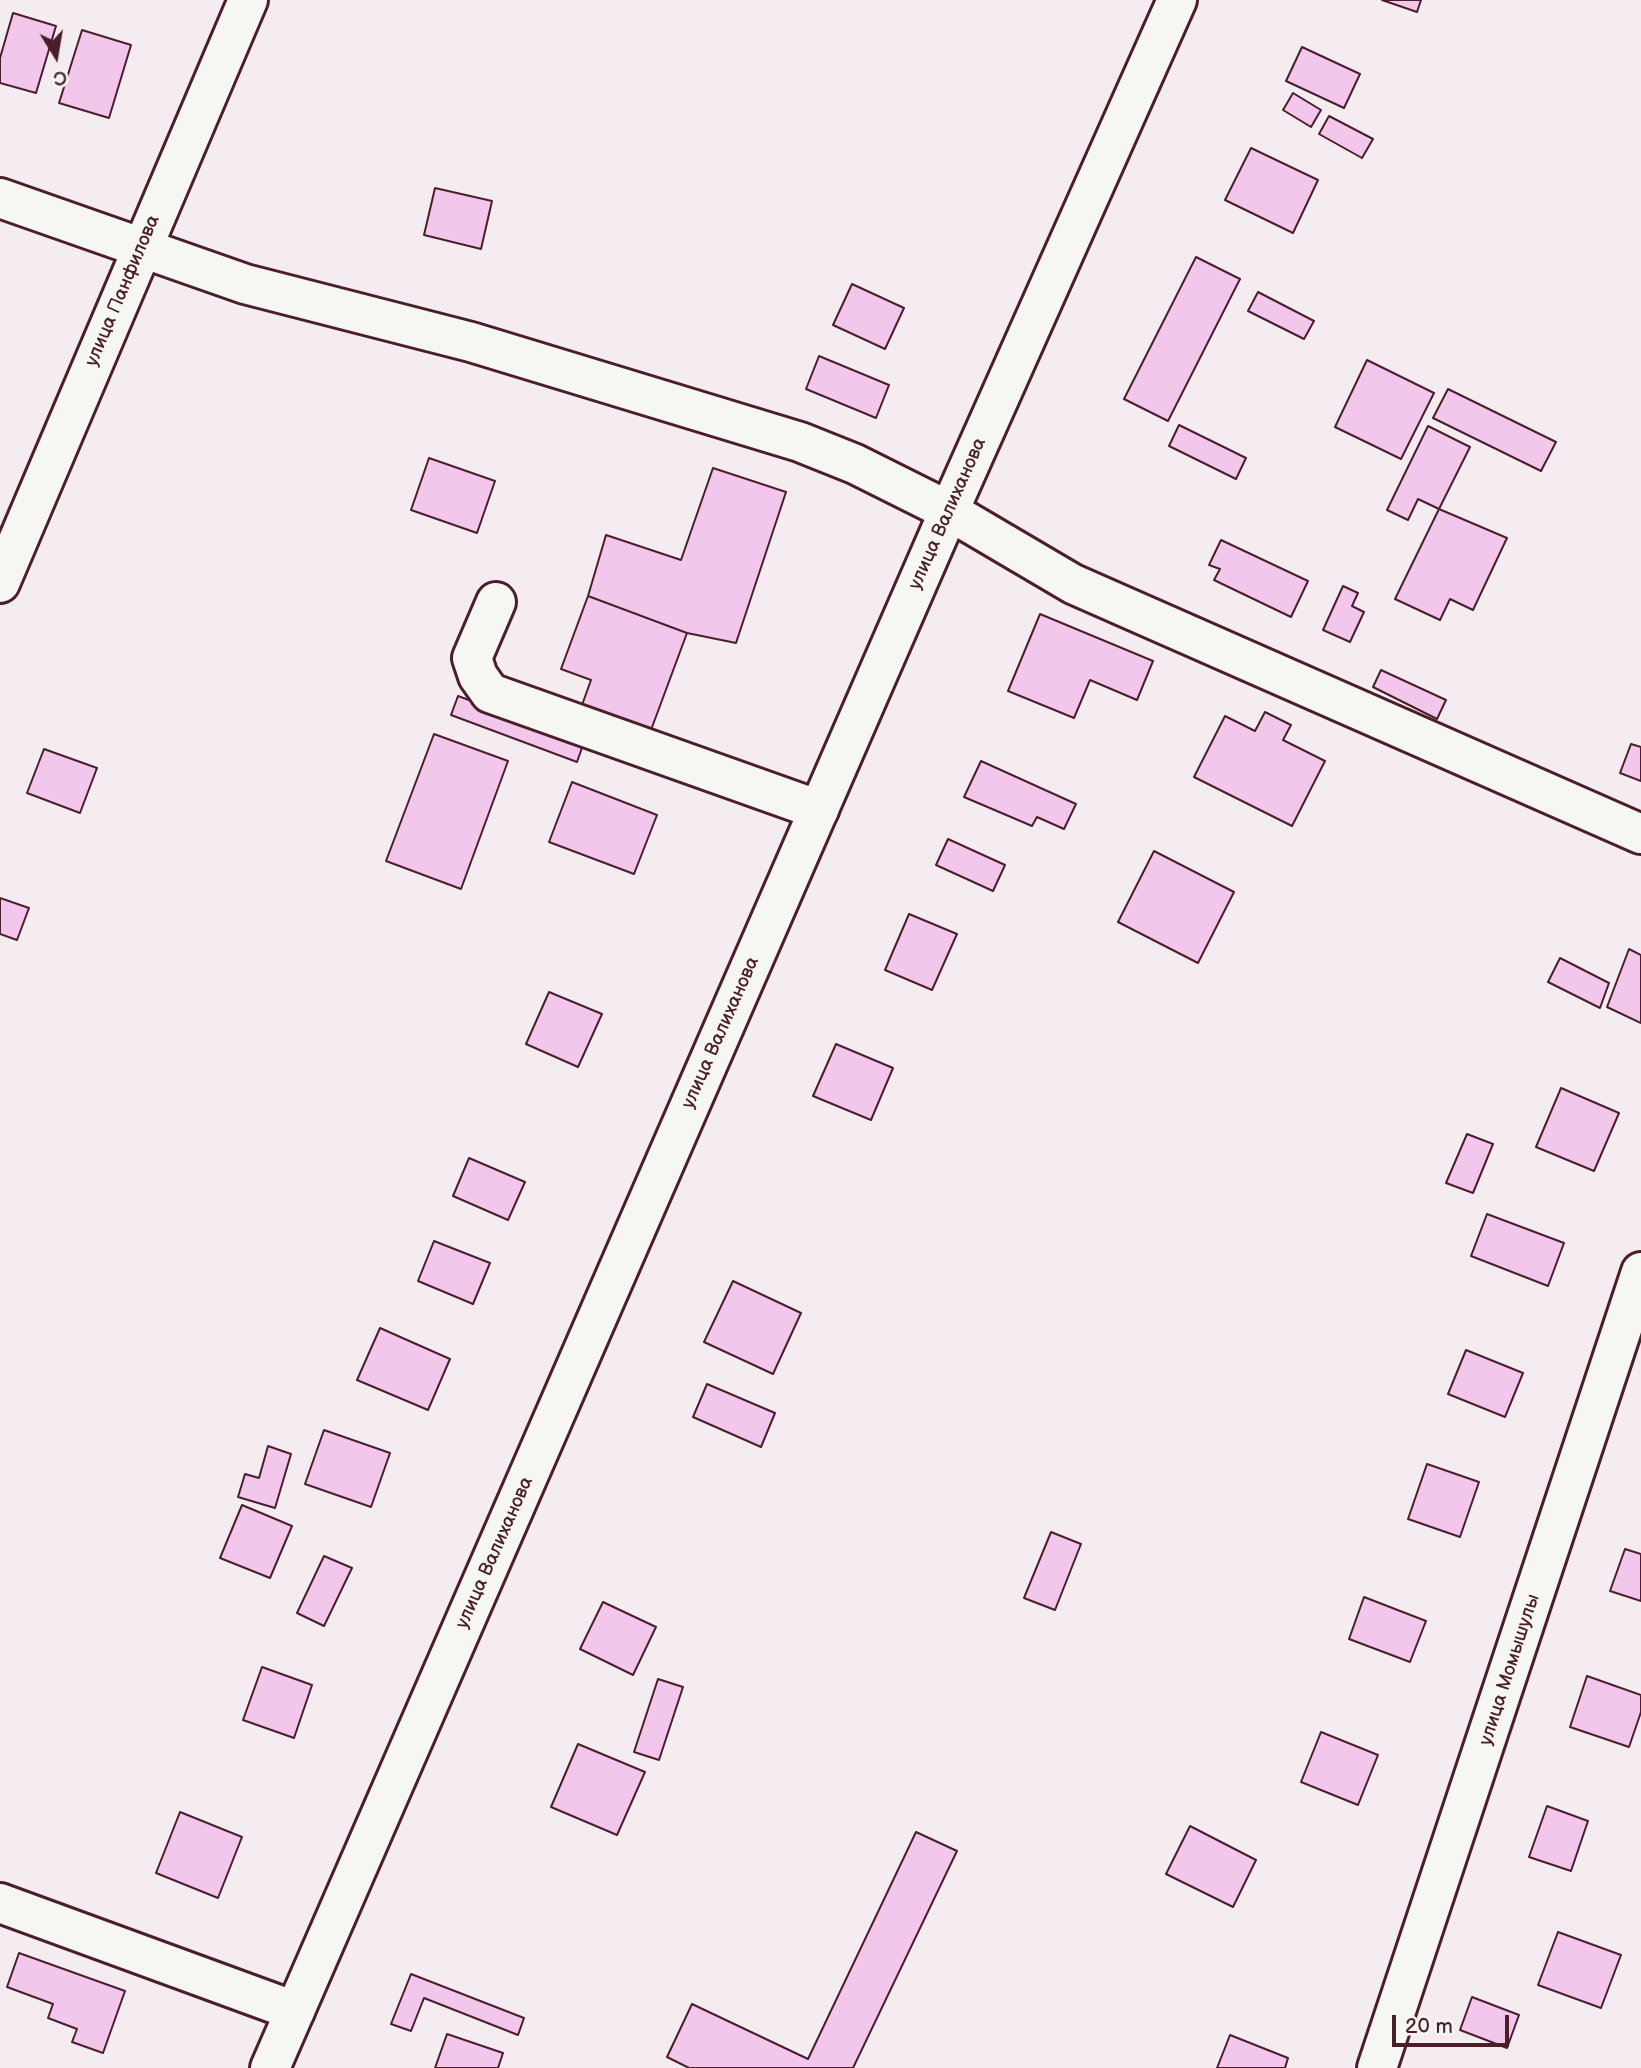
<!DOCTYPE html>
<html>
<head>
<meta charset="utf-8">
<style>
	body { margin:0 }
	#map { position:relative; width:1641px; height:2068px; overflow:hidden; background:#f5ecf1; font-family:"Balsamiq Sans",sans-serif }
	canvas { display:block }
	.north { position:absolute; left:21px; top:21px; width:70px; height:70px; -webkit-text-stroke:5px #f6f6f2; paint-order:stroke; rotate:169deg; font-size:19px; font-weight:700; line-height:28px; text-align:center; color:#4a1f2b }
	.north::after { content:''; display:block; margin:auto; width:24px; height:32px; background:#4a1f2b; clip-path:polygon(50% 0,100% 100%,50% 72%,0 100%) }
	.scale { position:absolute; left:1392px; top:2015px; width:117px; height:32px; box-sizing:border-box; border:4px solid #4a1f2b; border-top:0; padding-left:9px; font-size:21px; line-height:24px; white-space:nowrap; color:#4a1f2b; -webkit-text-stroke:5px #f6f6f2; paint-order:stroke }
</style>
</head>
<body>
<div id="map">
<canvas width="1641" height="2068"></canvas>
<div class="north">С</div>
<div class="scale">20 m</div>
</div>
<script>
const context = document.querySelector('canvas').getContext('2d');
context.lineJoin = 'round';
function fill(path, color) { context.fillStyle = color; context.fill(path, 'evenodd'); }
const poly = rows => new Path2D(rows.map(r => 'M' + r).join(''));
function strokePath(path, color, width, dash) { context.strokeStyle = color; context.lineWidth = width; context.lineCap = dash ? 'butt' : 'round'; context.setLineDash(dash || []); context.stroke(path); }
function write(font, color, halo, rows, align = 'center') {
  context.font = font + ' "Balsamiq Sans",sans-serif'; context.lineWidth = 6; context.setLineDash([]); context.textBaseline = 'middle'; context.strokeStyle = halo; context.fillStyle = color; for (const [text, x, y, turn = 0] of rows) {
    context.save(); context.translate(x, y); context.rotate((+turn || 0) * Math.PI / 180); context.textAlign = isNaN(turn) ? turn : align; if (halo) context.strokeText(text, 0, 0); context.fillText(text, 0, 0); context.restore();
  }
}
const building = poly([
	[1382,0,1421,0,1417,12,1382,0],
	[13,13,56,26,36,93,0,83,0,58,13,13],
	[82,30,131,45,109,118,59,103,82,30],
	[1302,47,1360,74,1344,108,1286,81,1302,47],
	[1293,93,1321,110,1311,127,1283,110,1293,93],
	[1329,116,1373,139,1362,158,1319,134,1329,116],
	[1251,148,1318,180,1293,233,1225,200,1251,148],
	[435,188,492,201,481,249,424,235,435,188],
	[1196,257,1240,279,1168,421,1124,399,1196,257],
	[852,284,904,308,885,349,833,325,852,284],
	[1258,292,1314,321,1304,339,1248,311,1258,292],
	[819,356,889,385,876,418,806,389,819,356],
	[1367,360,1434,393,1401,459,1335,427,1367,360],
	[1448,389,1556,442,1541,471,1433,418,1448,389],
	[1179,425,1246,458,1236,479,1169,446,1179,425],
	[1428,426,1470,447,1439,509,1418,499,1408,520,1387,510,1428,426],
	[429,458,495,481,477,533,411,510,429,458],
	[713,468,786,492,736,643,687,633,588,596,606,535,681,560,713,468],
	[1439,509,1507,538,1473,610,1450,599,1440,620,1395,599,1439,509],
	[1221,540,1308,581,1291,617,1214,580,1220,569,1209,565,1221,540],
	[1343,586,1358,593,1352,606,1364,612,1350,642,1323,630,1343,586],
	[588,596,687,633,651,730,582,705,591,680,561,669,588,596],
	[1040,614,1153,661,1137,700,1090,680,1074,718,1008,691,1040,614],
	[1381,670,1446,700,1437,719,1373,687,1381,670],
	[458,696,584,742,577,762,451,715,458,696],
	[1265,712,1291,725,1283,740,1325,761,1292,826,1194,777,1225,716,1255,731,1265,712],
	[434,734,508,761,461,889,386,861,434,734],
	[1631,744,1641,747,1641,781,1620,773,1631,744],
	[44,749,97,768,80,813,27,793,44,749],
	[981,761,1076,804,1064,829,1037,817,1032,826,964,797,981,761],
	[572,782,657,815,634,874,549,842,572,782],
	[948,839,1005,865,993,891,936,865,948,839],
	[1154,851,1234,892,1198,963,1118,922,1154,851],
	[0,898,29,908,17,940,0,934,0,898],
	[909,914,957,934,932,990,885,970,909,914],
	[1629,949,1641,955,1641,1023,1607,1007,1629,949],
	[1560,958,1609,983,1600,1008,1548,982,1560,958],
	[549,992,602,1014,578,1067,526,1044,549,992],
	[836,1044,893,1068,871,1120,813,1096,836,1044],
	[1561,1088,1619,1113,1594,1171,1536,1147,1561,1088],
	[1467,1134,1493,1144,1473,1193,1446,1183,1467,1134],
	[469,1158,525,1182,508,1220,453,1196,469,1158],
	[1487,1214,1564,1243,1548,1286,1471,1256,1487,1214],
	[434,1241,490,1263,473,1304,418,1281,434,1241],
	[733,1281,801,1313,773,1374,704,1342,733,1281],
	[380,1328,450,1359,428,1410,357,1380,380,1328],
	[1466,1350,1523,1373,1505,1417,1448,1394,1466,1350],
	[707,1384,775,1413,761,1447,693,1417,707,1384],
	[324,1430,390,1453,371,1507,305,1484,324,1430],
	[268,1446,291,1454,275,1508,238,1497,245,1474,259,1478,268,1446],
	[1427,1464,1479,1482,1460,1537,1408,1519,1427,1464],
	[242,1505,292,1526,270,1578,220,1558,242,1505],
	[1051,1532,1081,1544,1055,1610,1024,1598,1051,1532],
	[1625,1549,1641,1554,1641,1601,1610,1591,1625,1549],
	[324,1556,352,1568,324,1626,297,1613,324,1556],
	[1364,1597,1426,1621,1410,1662,1349,1639,1364,1597],
	[603,1602,656,1627,633,1675,580,1649,603,1602],
	[262,1667,312,1685,294,1738,243,1720,262,1667],
	[1587,1676,1641,1695,1641,1712,1629,1747,1570,1727,1587,1676],
	[658,1679,683,1687,659,1760,634,1752,658,1679],
	[1321,1732,1378,1755,1358,1805,1301,1782,1321,1732],
	[578,1744,645,1772,617,1835,551,1807,578,1744],
	[1547,1806,1588,1821,1571,1871,1529,1857,1547,1806],
	[180,1812,242,1837,218,1898,156,1873,180,1812],
	[1190,1826,1256,1860,1233,1907,1166,1874,1190,1826],
	[916,1832,957,1851,853,2068,689,2068,667,2057,692,2004,808,2059,916,1832],
	[1558,1932,1621,1955,1601,2008,1538,1985,1558,1932],
	[19,1953,125,1991,103,2053,72,2042,77,2029,48,2018,53,2004,7,1987,19,1953],
	[411,1974,524,2018,518,2035,424,1998,411,2031,391,2024,411,1974],
	[1472,1997,1519,2015,1507,2048,1460,2030,1472,1997],
	[447,2034,503,2053,498,2068,435,2068,447,2034],
	[1230,2035,1288,2058,1285,2068,1217,2068,1230,2035]
]);
fill(building, '#f3c6ec');
strokePath(building, '#4a1f2b', 2);
const minor = poly([
	[0,198,245,284,471,342,800,442,855,464,949,511,1073,584,1641,834],
	[0,583,248,0],
	[496,602,472,658,478,676,490,693,819,810],
	[0,1903,295,2011],
	[1377,2068,1641,1272]
]);
const major = poly([
	[270,2068,949,511,1177,0]
]);
strokePath(minor, '#4a1f2b', 44);
strokePath(major, '#4a1f2b', 44);
strokePath(minor, '#f6f6f2', 38);
strokePath(major, '#f6f6f2', 38);
write('19px', '#4a1f2b', '#f6f6f2', [
	["улица Панфилова",123,291,-67],
	["улица Валиханова",948,514,-66],
	["улица Валиханова",721,1033,-66],
	["улица Валиханова",495,1553,-66],
	["улица Момышулы",1510,1670,-72]
]);
</script>
</body>
</html>
